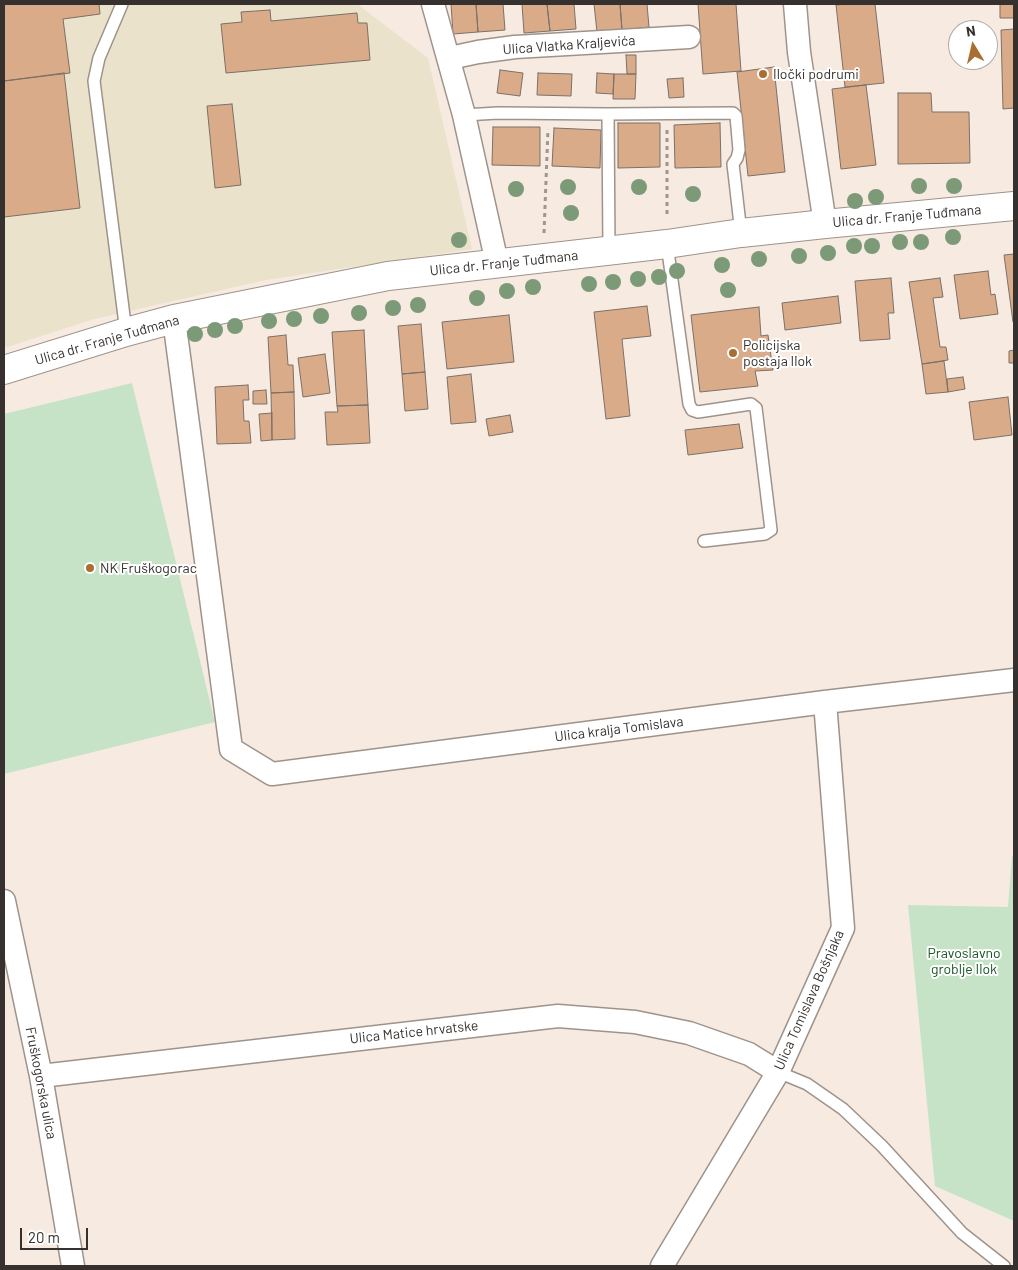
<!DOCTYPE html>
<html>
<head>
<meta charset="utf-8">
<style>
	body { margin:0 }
	#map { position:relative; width:1018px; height:1270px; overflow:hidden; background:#f6eae1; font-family:Barlow,sans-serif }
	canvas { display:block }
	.frame { position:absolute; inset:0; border:5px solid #36312e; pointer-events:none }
	.north { position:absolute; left:948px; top:20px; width:50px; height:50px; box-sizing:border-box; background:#fff; border:1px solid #afadab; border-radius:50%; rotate:351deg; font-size:14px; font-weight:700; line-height:20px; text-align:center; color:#36312e }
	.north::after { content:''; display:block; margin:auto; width:18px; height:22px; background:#aa6e30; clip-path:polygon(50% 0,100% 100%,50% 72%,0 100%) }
	.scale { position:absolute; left:20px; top:1228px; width:68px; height:22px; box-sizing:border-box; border:2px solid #36312e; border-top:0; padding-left:6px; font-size:15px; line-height:18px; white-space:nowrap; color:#36312e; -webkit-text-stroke:4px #fff; paint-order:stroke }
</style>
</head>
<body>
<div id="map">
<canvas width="1018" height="1270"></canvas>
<div class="frame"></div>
<div class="north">N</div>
<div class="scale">20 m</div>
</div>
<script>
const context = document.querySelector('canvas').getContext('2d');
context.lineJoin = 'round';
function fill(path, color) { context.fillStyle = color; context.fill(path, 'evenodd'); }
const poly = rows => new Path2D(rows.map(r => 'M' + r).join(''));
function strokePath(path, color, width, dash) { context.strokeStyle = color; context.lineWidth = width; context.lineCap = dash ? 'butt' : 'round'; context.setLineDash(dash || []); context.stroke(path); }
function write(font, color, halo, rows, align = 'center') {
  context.font = font + ' Barlow,sans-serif'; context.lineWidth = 4; context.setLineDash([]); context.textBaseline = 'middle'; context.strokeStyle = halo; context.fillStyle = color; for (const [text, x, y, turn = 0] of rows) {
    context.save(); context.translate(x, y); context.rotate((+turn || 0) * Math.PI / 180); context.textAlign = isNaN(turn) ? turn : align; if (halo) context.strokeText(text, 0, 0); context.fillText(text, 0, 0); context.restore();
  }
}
fill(poly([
	[4,4,357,4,428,58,472,249,266,280,94,319,4,348]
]), '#ebe2cc');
fill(poly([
	[132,383,215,722,4,774,4,414],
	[1012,856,1014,856,1014,1221,935,1186,908,905,1008,907]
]), '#c6e3c7');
const building = poly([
	[4,4,99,4,100,14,63,19,70,73,4,81,4,4],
	[451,4,476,4,478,32,453,34,451,4],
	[476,4,503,4,505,30,478,32,476,4],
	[522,4,547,4,550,31,524,33,522,4],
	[547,4,574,4,576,29,550,31,547,4],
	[594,4,620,4,622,30,597,32,594,4],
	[620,4,647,4,649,27,622,30,620,4],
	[698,4,736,4,741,71,703,74,698,4],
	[847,4,875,4,884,83,845,87,836,5,847,4],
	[1000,4,1014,4,1014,18,1000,18,1000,4],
	[270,10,271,21,357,13,358,23,367,23,370,60,226,73,221,24,242,22,241,12,270,10],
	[1014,29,1014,108,1003,109,1001,30,1014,29],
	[626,55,636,55,636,74,627,74,626,55],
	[774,67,785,172,748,176,737,72,774,67],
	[500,70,523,73,520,96,497,93,500,70],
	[64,73,80,208,4,217,4,81,64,73],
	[538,73,572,74,571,96,537,95,538,73],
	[597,73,614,74,613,94,596,93,597,73],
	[614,74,636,74,635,99,613,99,614,74],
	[683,78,684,97,669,98,667,79,683,78],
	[866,85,876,165,841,169,832,89,866,85],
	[898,93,931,93,932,112,969,112,970,163,898,164,898,93],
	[232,104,241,185,215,188,207,106,232,104],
	[618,123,660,123,660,167,618,168,618,123],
	[720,123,721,167,675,168,674,125,720,123],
	[493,127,540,127,540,166,492,165,493,127],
	[554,128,601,130,600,168,552,166,554,128],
	[1014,254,1014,322,1013,322,1004,255,1014,254],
	[988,271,991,295,995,294,998,314,960,319,954,275,988,271],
	[891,278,894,313,888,313,890,339,860,341,855,281,891,278],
	[940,278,943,297,933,298,940,347,946,347,948,360,922,364,909,282,940,278],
	[838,296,841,323,785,330,782,303,838,296],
	[647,306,651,336,622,339,630,416,606,419,594,312,647,306],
	[759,307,761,336,768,335,773,370,755,371,758,386,700,392,691,315,759,307],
	[509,315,514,362,447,369,442,322,509,315],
	[421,324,425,372,402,374,398,326,421,324],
	[364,330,368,405,337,406,332,332,364,330],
	[286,335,288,365,293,365,294,392,271,393,268,337,286,335],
	[1014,350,1014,363,1009,363,1009,351,1014,350],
	[325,354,330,393,303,397,298,358,325,354],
	[944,361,948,392,926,394,922,364,944,361],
	[425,372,428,409,405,411,402,374,425,372],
	[471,374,476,422,451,424,447,377,471,374],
	[963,377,965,389,948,392,947,379,963,377],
	[248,385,249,400,243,400,244,421,249,421,251,443,217,444,215,387,248,385],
	[266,390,267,404,253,404,253,391,266,390],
	[294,392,295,439,272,440,271,393,294,392],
	[1008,397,1012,435,974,440,969,402,1008,397],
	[368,405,370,443,327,445,325,412,338,412,337,406,368,405],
	[272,413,272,440,261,441,259,414,272,413],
	[510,415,513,432,489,436,486,419,510,415],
	[739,424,743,448,688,455,685,430,739,424]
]);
fill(building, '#daab89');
strokePath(building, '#7b7068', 1);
const lane = poly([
	[122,4,99,58,94,81,126,332],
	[608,114,733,113,736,116,739,150,737,158,733,164,741,233],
	[464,115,498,113,608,114,609,251],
	[667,244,689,404,692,410,698,412,751,404,756,408,771,530,765,534,704,541],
	[778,1072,807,1084,843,1109,882,1146,962,1233,1004,1266]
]);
const street = poly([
	[433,4,464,115,497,263],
	[795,4,799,52,825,224],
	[450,58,478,52,515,47,689,37],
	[174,319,231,749,272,774,825,702,1014,680],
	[4,901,41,1076,73,1266],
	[41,1076,558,1016,635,1022,689,1033,749,1054,778,1072],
	[662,1266,778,1072,843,928,825,702]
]);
const secondary = poly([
	[4,370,126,332,174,319,388,276,667,244,741,233,825,224,1014,206]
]);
strokePath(lane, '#9e938b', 14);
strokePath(street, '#9e938b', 25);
strokePath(secondary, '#9e938b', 30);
strokePath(poly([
	[667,130,667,218],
	[544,233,548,129]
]), '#9f9690', 3, [4, 4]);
strokePath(lane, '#fff', 11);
strokePath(street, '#fff', 22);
strokePath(secondary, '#fff', 28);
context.fillStyle = '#7c9978';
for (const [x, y] of [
	[919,186],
	[954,186],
	[568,187],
	[639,187],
	[516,189],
	[693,194],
	[876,197],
	[855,201],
	[571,213],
	[953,237],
	[459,240],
	[900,242],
	[921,242],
	[854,246],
	[872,246],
	[828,253],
	[799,256],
	[759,259],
	[722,265],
	[677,271],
	[659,277],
	[638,279],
	[613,282],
	[589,284],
	[533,287],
	[728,290],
	[507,291],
	[477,298],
	[418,305],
	[393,308],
	[359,313],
	[321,316],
	[294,319],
	[269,321],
	[235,326],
	[215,330],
	[195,334]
]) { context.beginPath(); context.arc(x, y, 8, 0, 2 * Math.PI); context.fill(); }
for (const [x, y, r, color] of [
	[763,74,5,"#aa6e30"],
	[733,353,5,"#aa6e30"],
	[90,568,5,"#aa6e30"]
]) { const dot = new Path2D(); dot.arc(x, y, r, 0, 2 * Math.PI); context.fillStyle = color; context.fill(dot); strokePath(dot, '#fff', 2); }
write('14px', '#36312e', '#fff', [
	["Ulica Vlatka Kraljevića",569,45,-4],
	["Ulica dr. Franje Tuđmana",907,216,-5],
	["Ulica dr. Franje Tuđmana",504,263,-6],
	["Ulica dr. Franje Tuđmana",107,340,-16],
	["Ulica kralja Tomislava",619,729,-7],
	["Ulica Tomislava Bošnjaka",809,1000,-66],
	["Ulica Matice hrvatske",414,1032,-6],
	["Fruškogorska ulica",41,1083,79]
]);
write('14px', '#36312e', '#fff', [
	["Iločki podrumi",773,74],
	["Policijska",743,345],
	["postaja Ilok",743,361],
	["NK Fruškogorac",100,568]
], 'left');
write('14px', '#195623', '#fff', [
	["Pravoslavno",964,953],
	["groblje Ilok",964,969]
]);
</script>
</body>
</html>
